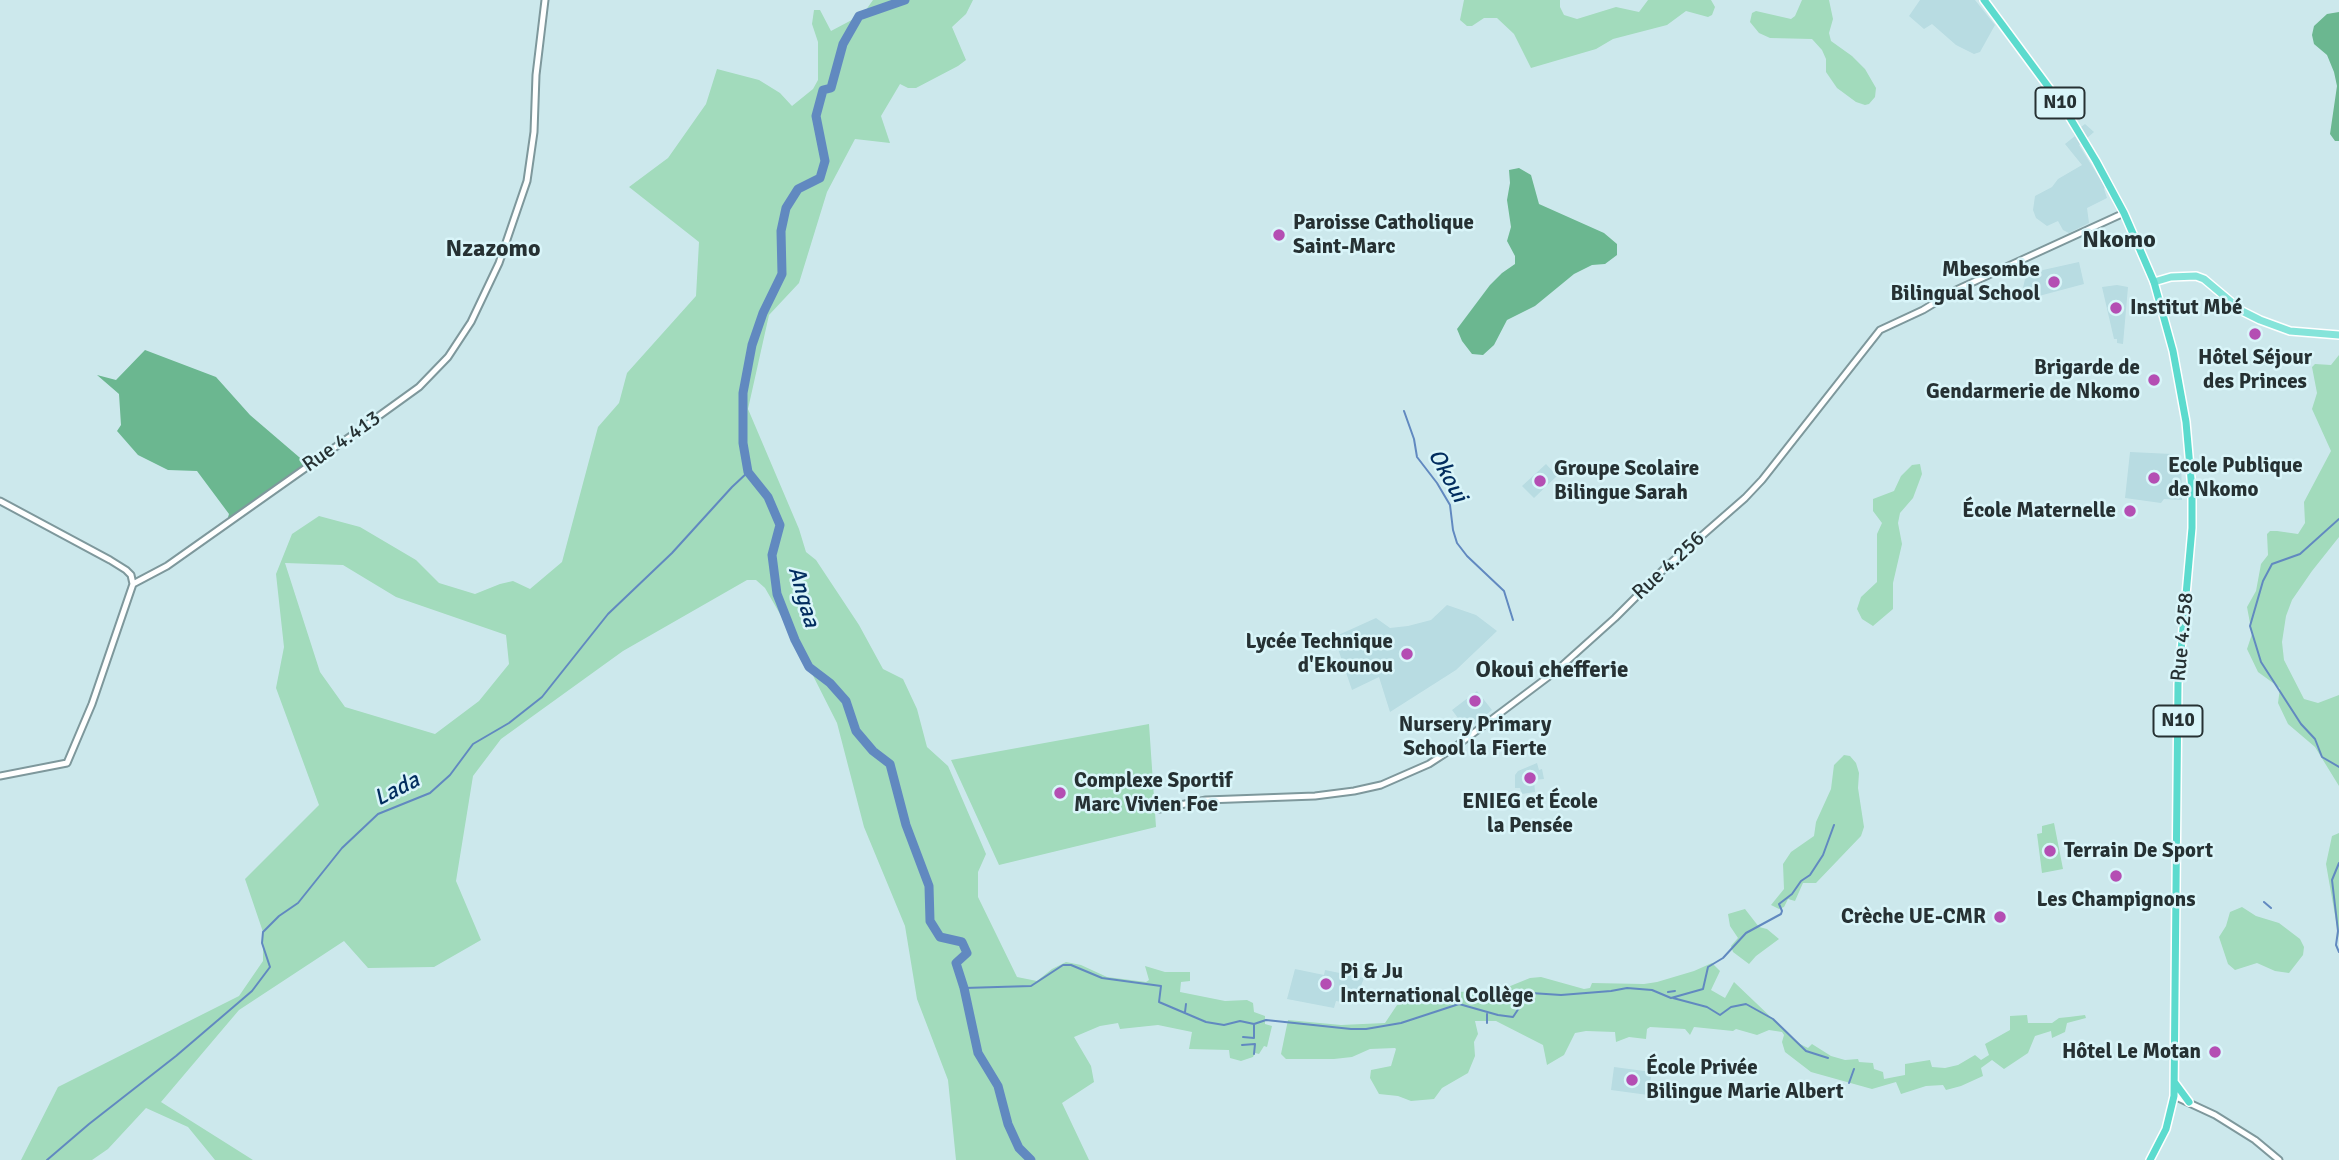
<!DOCTYPE html>
<html>
<head>
<meta charset="utf-8">
<style>
	body { margin:0 }
	canvas { display:block; background:#cce8ec }
</style>
</head>
<body>
<canvas width="2339" height="1160"></canvas>
<script>
const context = document.querySelector('canvas').getContext('2d');
context.lineJoin = 'round';
function fill(path, color) { context.fillStyle = color; context.fill(path, 'evenodd'); }
const poly = rows => new Path2D(rows.map(r => 'M' + r).join(''));
function strokePath(path, color, width, dash) { context.strokeStyle = color; context.lineWidth = width; context.lineCap = dash ? 'butt' : 'round'; context.setLineDash(dash || []); context.stroke(path); }
function write(font, color, halo, rows, align = 'center') {
  context.font = font + ' Signika,sans-serif'; context.lineWidth = 5; context.setLineDash([]); context.textBaseline = 'middle'; context.strokeStyle = halo; context.fillStyle = color; for (const [text, x, y, turn = 0] of rows) {
    context.save(); context.translate(x, y); context.rotate((+turn || 0) * Math.PI / 180); context.textAlign = isNaN(turn) ? turn : align; if (halo) context.strokeText(text, 0, 0); context.fillText(text, 0, 0); context.restore();
  }
}
fill(poly([
	[1920,0,1975,0,1995,25,1980,52,1974,54,1956,45,1932,24,1924,29,1909,16],
	[2085,124,2094,132,2079,145,2105,187,2104,189,2107,198,2087,208,2089,223,2069,233,2063,230,2058,221,2047,226,2036,218,2033,210,2035,196,2052,187,2058,179,2082,165,2065,144,2075,136,2073,133],
	[2079,262,2084,284,2020,301,2025,279,2043,270],
	[2117,285,2128,287,2123,344,2117,343,2117,339,2114,339,2102,287],
	[2130,452,2172,454,2181,458,2182,500,2164,499,2161,503,2125,498],
	[1546,464,1557,476,1534,498,1522,486],
	[1447,605,1476,615,1497,631,1456,670,1390,712,1379,677,1352,690,1334,637,1376,618,1390,628,1408,626,1431,620],
	[1477,691,1492,710,1467,730,1452,710],
	[1537,763,1539,770,1542,769,1544,779,1534,780,1535,792,1522,794,1520,788,1515,788,1515,775,1518,771],
	[1295,969,1324,975,1325,970,1364,978,1354,1004,1336,1001,1334,1008,1287,999],
	[1614,1067,1652,1072,1648,1095,1611,1090]
]), '#b8dce2');
fill(poly([
	[873,0,973,0,966,14,952,27,966,60,958,66,916,88,908,88,900,84,881,116,890,143,855,139,827,192,799,283,769,315,748,409,799,529,806,552,816,560,859,625,883,669,903,679,917,709,927,747,948,766,986,854,978,872,978,897,1017,977,1037,981,1052,969,1066,962,1081,965,1107,977,1146,982,1149,980,1145,966,1165,972,1190,972,1190,981,1181,982,1180,992,1225,1001,1247,1000,1253,1003,1254,1012,1265,1016,1265,1024,1272,1026,1267,1047,1264,1046,1259,1054,1255,1053,1253,1057,1241,1061,1230,1058,1229,1050,1189,1049,1192,1032,1158,1025,1120,1029,1118,1023,1100,1026,1074,1037,1091,1066,1094,1082,1062,1103,1089,1160,956,1160,948,1080,917,999,905,926,864,827,837,723,795,640,765,588,756,580,747,580,623,651,501,739,473,776,456,881,481,940,434,967,368,968,344,941,239,1010,161,1102,253,1160,215,1160,188,1127,146,1108,108,1149,92,1160,21,1160,58,1087,239,996,263,961,263,932,245,879,319,805,276,688,284,647,276,574,292,534,319,516,360,527,416,560,439,583,475,594,500,584,513,581,530,589,562,562,598,427,619,403,627,373,696,296,699,242,629,187,668,158,706,104,717,69,759,80,780,93,792,106,813,89,818,80,818,42,812,24,814,10,820,10,831,31,863,14],
	[285,563,343,565,396,597,506,635,509,664,479,701,435,734,345,707,320,672],
	[1464,0,1560,0,1560,7,1564,15,1577,19,1616,7,1639,12,1648,0,1711,0,1715,7,1712,15,1708,17,1686,11,1667,25,1613,39,1596,49,1531,68,1514,34,1497,18,1484,18,1472,26,1467,26,1460,20],
	[1802,0,1829,0,1833,19,1829,33,1831,41,1852,56,1865,69,1876,88,1875,97,1869,104,1865,105,1856,102,1837,88,1826,72,1826,59,1822,50,1812,39,1770,38,1759,33,1750,22,1752,13,1756,11,1791,19,1795,16],
	[2339,355,2339,537,2312,571,2292,600,2286,616,2282,642,2284,660,2304,699,2318,703,2339,695,2339,786,2315,747,2288,724,2278,703,2280,688,2258,672,2247,649,2252,634,2247,607,2256,591,2261,564,2268,555,2267,534,2270,531,2277,531,2298,534,2305,523,2304,502,2331,451,2312,409,2317,393,2312,367,2315,364,2331,365],
	[1920,464,1922,474,1913,498,1900,513,1898,523,1902,544,1893,583,1893,609,1873,626,1862,619,1857,609,1861,597,1877,582,1877,534,1882,523,1873,511,1873,499,1894,491,1901,476,1912,465],
	[1149,724,1156,827,999,865,951,760],
	[1844,755,1850,756,1856,763,1859,773,1858,788,1864,827,1861,836,1816,883,1803,883,1795,901,1788,899,1784,907,1779,909,1771,905,1784,889,1783,864,1791,852,1814,836,1816,822,1831,789,1834,765],
	[2054,823,2063,869,2042,873,2037,834,2042,833,2042,826],
	[2339,833,2339,938,2326,864,2332,836],
	[2242,907,2256,916,2279,923,2300,939,2304,947,2303,955,2289,973,2275,971,2257,963,2235,970,2228,964,2219,937,2226,926,2230,912],
	[1745,909,1759,927,1767,929,1779,939,1756,956,1749,964,1733,952,1731,946,1738,938,1730,926,1728,914],
	[1712,963,1720,971,1711,990,1725,998,1734,982,1798,1043,1808,1048,1812,1044,1831,1056,1845,1060,1858,1059,1859,1062,1873,1063,1874,1069,1883,1072,1884,1079,1905,1075,1905,1064,1930,1060,1932,1067,1945,1068,1958,1065,1975,1055,1981,1060,1989,1055,1985,1044,2010,1030,2010,1016,2027,1015,2028,1023,2052,1023,2059,1018,2069,1017,2085,1015,2086,1018,2067,1023,2065,1032,2052,1038,2051,1031,2035,1036,2028,1053,2004,1069,1992,1060,1981,1068,1983,1076,1961,1086,1946,1090,1943,1085,1926,1086,1901,1094,1896,1082,1872,1089,1811,1072,1785,1052,1782,1042,1784,1035,1782,1032,1769,1030,1757,1035,1736,1029,1733,1031,1694,1027,1690,1035,1685,1029,1650,1027,1647,1029,1646,1039,1629,1037,1616,1042,1615,1032,1586,1031,1575,1033,1564,1055,1547,1065,1543,1045,1496,1021,1475,1021,1478,1034,1474,1042,1475,1056,1468,1073,1442,1088,1434,1099,1411,1101,1398,1096,1379,1094,1370,1078,1371,1070,1391,1066,1396,1049,1395,1048,1370,1049,1352,1057,1334,1059,1286,1059,1281,1054,1288,1020,1341,1025,1385,1023,1397,1005,1445,996,1450,992,1498,991,1530,978,1541,977,1584,989,1590,988,1592,983,1644,984,1657,982,1694,971]
]), '#a2dbbc');
fill(poly([
	[2339,12,2339,141,2335,141,2330,134,2337,86,2334,72,2327,55,2314,44,2312,35,2314,26,2327,14],
	[1519,168,1531,175,1539,204,1604,233,1617,244,1617,255,1605,264,1592,265,1574,274,1535,306,1507,320,1494,345,1483,355,1472,354,1462,341,1457,329,1490,285,1502,273,1515,264,1515,256,1507,241,1511,227,1507,200,1510,183,1509,170],
	[145,350,216,377,250,415,306,463,226,524,229,514,197,471,168,470,138,455,117,431,121,425,119,394,97,375,116,380]
]), '#6bb790');
strokePath(poly([
	[1404,411,1414,439,1417,457,1437,483,1450,505,1453,530,1457,543,1467,556,1504,591,1513,620],
	[2339,519,2300,554,2272,564,2263,581,2250,626,2261,662,2301,724,2315,739,2322,757,2339,767],
	[2339,863,2332,880,2338,931,2336,945,2339,952],
	[2264,902,2271,908],
	[964,988,1031,986,1063,965,1071,965,1102,978,1161,986,1159,1002,1206,1022,1224,1025,1240,1021,1254,1024,1266,1020,1351,1029,1366,1029,1401,1023,1459,1004,1498,1015,1513,1017,1519,1008,1522,998,1531,993,1561,995,1611,991,1627,988,1652,990,1671,998,1703,989,1708,967,1723,958,1746,933,1781,914,1782,911,1779,904,1792,894,1801,881,1810,875,1823,855,1834,825],
	[1668,992,1675,991],
	[1673,998,1707,1007,1720,1015,1731,1007,1746,1004,1773,1019,1806,1051,1828,1058],
	[1185,1012,1186,1004],
	[1487,1023,1487,1014],
	[1243,1037,1254,1038,1254,1024],
	[1242,1045,1255,1044,1254,1054],
	[1849,1083,1854,1069],
	[47,1160,89,1124,176,1056,252,991,270,967,262,943,263,932,279,916,298,903,342,848,378,814,430,793,450,775,473,744,509,723,542,697,608,614,672,553,732,487,748,472]
]), '#6189c0', 2);
strokePath(poly([
	[905,0,859,16,843,44,831,88,823,90,816,116,825,161,820,178,798,189,786,208,781,231,782,274,763,313,752,345,743,393,743,443,748,472,768,497,780,525,772,555,777,594,795,640,809,667,830,683,846,701,856,731,873,751,890,764,906,825,929,886,930,921,940,937,962,942,967,953,956,963,964,988,978,1053,998,1086,1008,1124,1019,1148,1031,1160]
]), '#6189c0', 9);
const tertiary = poly([
	[0,501,110,560,126,570,131,575,133,584],
	[0,776,67,763,92,704,133,584,167,566,358,431,419,387,448,357,471,322,499,263,527,181,534,132,536,75,545,0],
	[1159,809,1206,800,1315,796,1354,791,1381,785,1429,764,1455,747,1556,671,1615,618,1666,567,1745,498,1762,480,1880,330,1923,310,1956,290,2124,213],
	[2174,1096,2215,1115,2255,1140,2279,1160]
]);
const primary = poly([
	[2154,282,2171,277,2196,276,2204,279,2242,311,2260,320,2290,331,2339,335]
]);
const trunk = poly([
	[1984,0,2064,108,2096,161,2124,213,2154,282,2173,351,2186,422,2192,490,2192,528,2178,684,2174,1096,2166,1129,2150,1160],
	[2175,1083,2189,1102]
]);
strokePath(tertiary, '#7e989c', 9);
strokePath(primary, '#fff', 10);
strokePath(trunk, '#fff', 10);
strokePath(tertiary, '#fff', 5);
strokePath(primary, '#85e4da', 7);
strokePath(trunk, '#5cdbce', 7);
for (const [x, y, r, color] of [
	[1279,235,7,"#b44eb3"],
	[2054,282,7,"#b44eb3"],
	[2116,308,7,"#b44eb3"],
	[2255,334,7,"#b44eb3"],
	[2154,380,7,"#b44eb3"],
	[2154,478,7,"#b44eb3"],
	[1540,481,7,"#b44eb3"],
	[2130,511,7,"#b44eb3"],
	[1407,654,7,"#b44eb3"],
	[1475,701,7,"#b44eb3"],
	[1530,778,7,"#b44eb3"],
	[1060,793,7,"#b44eb3"],
	[2050,851,7,"#b44eb3"],
	[2116,876,7,"#b44eb3"],
	[2000,917,7,"#b44eb3"],
	[1326,984,7,"#b44eb3"],
	[2215,1052,7,"#b44eb3"],
	[1632,1080,7,"#b44eb3"]
]) { const dot = new Path2D(); dot.arc(x, y, r, 0, 2 * Math.PI); context.fillStyle = color; context.fill(dot); strokePath(dot, '#d9f5f9', 2.5); }
for (const [x, y, w] of [
	[2060,103,49],
	[2178,721,49]
]) { const box = new Path2D(); box.roundRect(x - w / 2, y - 15.5, w, 31, 5); context.fillStyle = '#d9f5f9'; context.fill(box); strokePath(box, '#263133', 2); }
write('bold 19px', '#263133', null, [
	["N10",2060,103],
	["N10",2178,721]
]);
write('bold 21px', '#263133', '#d9f5f9', [
	["Paroisse Catholique",1293,223],
	["Saint-Marc",1293,247],
	["Mbesombe",2040,270,"right"],
	["Bilingual School",2040,294,"right"],
	["Institut Mbé",2130,308],
	["Hôtel Séjour",2255,358,"center"],
	["des Princes",2255,382,"center"],
	["Brigarde de",2140,368,"right"],
	["Gendarmerie de Nkomo",2140,392,"right"],
	["Ecole Publique",2168,466],
	["de Nkomo",2168,490],
	["Groupe Scolaire",1554,469],
	["Bilingue Sarah",1554,493],
	["École Maternelle",2116,511,"right"],
	["Lycée Technique",1393,642,"right"],
	["d'Ekounou",1393,666,"right"],
	["Nursery Primary",1475,725,"center"],
	["School la Fierte",1475,749,"center"],
	["Complexe Sportif",1074,781],
	["Marc Vivien Foe",1074,805],
	["ENIEG et École",1530,802,"center"],
	["la Pensée",1530,826,"center"],
	["Terrain De Sport",2064,851],
	["Les Champignons",2116,900,"center"],
	["Crèche UE-CMR",1986,917,"right"],
	["Pi & Ju",1340,972],
	["International Collège",1340,996],
	["Hôtel Le Motan",2201,1052,"right"],
	["École Privée",1646,1068],
	["Bilingue Marie Albert",1646,1092]
], 'left');
write('21px', '#263133', '#d9f5f9', [
	["Rue 4.413",342,442,-35],
	["Rue 4.256",1669,566,-43],
	["Rue 4.258",2183,637,-85]
]);
write('italic 23px', '#022d5f', '#d9f5f9', [
	["Okoui",1447,476,61],
	["Angaa",803,597,74],
	["Lada",397,790,-27]
]);
write('bold 23px', '#263133', '#d9f5f9', [
	["Okoui chefferie",1552,671]
]);
write('bold 24px', '#263133', '#d9f5f9', [
	["Nkomo",2119,241],
	["Nzazomo",493,250]
]);
</script>
</body>
</html>
